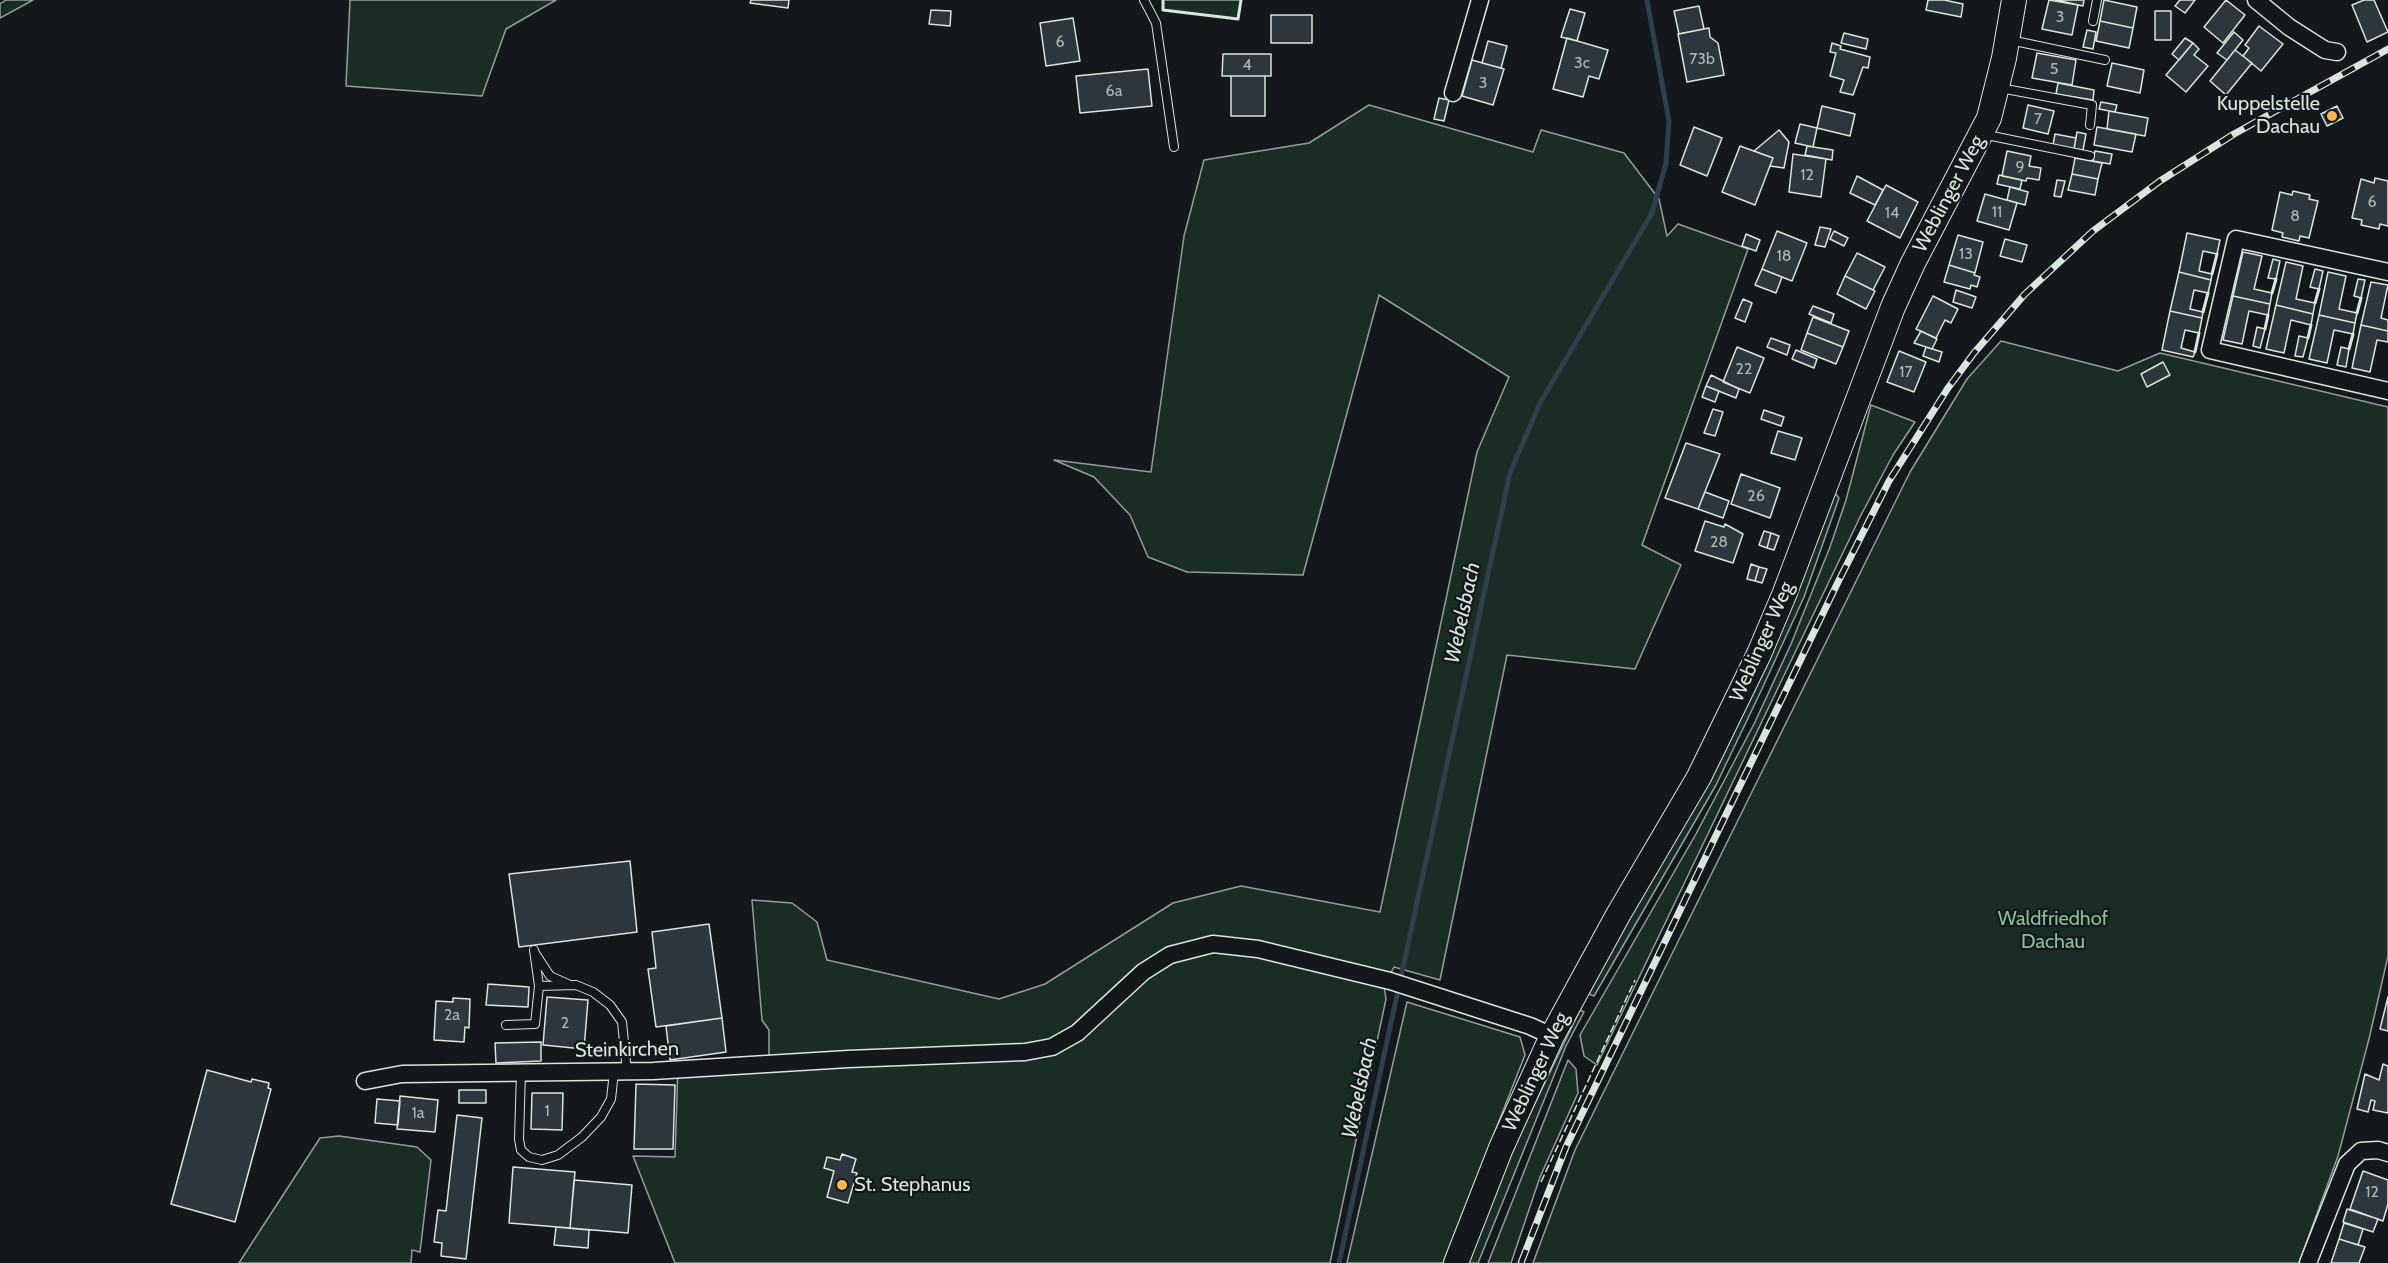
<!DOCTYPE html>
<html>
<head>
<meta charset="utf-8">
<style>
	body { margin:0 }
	canvas { display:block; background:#14181c }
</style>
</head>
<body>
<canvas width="2388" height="1263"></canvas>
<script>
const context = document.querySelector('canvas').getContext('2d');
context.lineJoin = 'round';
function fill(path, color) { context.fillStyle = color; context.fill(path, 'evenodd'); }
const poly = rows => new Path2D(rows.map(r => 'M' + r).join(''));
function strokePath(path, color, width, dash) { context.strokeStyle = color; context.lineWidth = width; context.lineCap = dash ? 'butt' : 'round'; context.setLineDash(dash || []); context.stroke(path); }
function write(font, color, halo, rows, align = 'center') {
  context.font = font + ' Cabin,sans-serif'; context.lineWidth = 4.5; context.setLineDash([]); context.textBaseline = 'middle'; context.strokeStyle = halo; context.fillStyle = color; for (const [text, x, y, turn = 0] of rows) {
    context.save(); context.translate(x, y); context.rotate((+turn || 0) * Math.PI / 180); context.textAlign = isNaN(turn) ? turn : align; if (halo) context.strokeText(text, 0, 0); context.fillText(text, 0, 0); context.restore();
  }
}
const green = poly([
	[6,0,33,0,0,18,0,4,6,0],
	[350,0,556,0,506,29,482,96,346,86,350,0],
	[1163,0,1241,0,1238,19,1163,10,1163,0],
	[1369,105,1533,152,1541,130,1624,153,1659,199,1667,236,1678,224,1748,249,1642,545,1681,565,1635,669,1507,655,1440,980,1394,967,1384,986,1386,999,1330,1263,675,1263,633,1156,675,1157,678,1066,769,1060,769,1030,762,1020,752,900,792,903,817,922,827,960,999,999,1045,984,1173,903,1241,886,1380,912,1477,452,1509,377,1379,295,1303,575,1187,572,1148,557,1130,515,1094,477,1054,460,1151,472,1184,236,1204,160,1309,143,1369,105],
	[2001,341,2118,371,2160,353,2388,407,2388,956,2369,1039,2338,1156,2299,1263,1533,1263,1575,1150,1910,472,1967,379,2001,341],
	[1871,405,1915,422,1893,455,1861,515,1597,1065,1584,1056,1580,1035,1696,834,1755,722,1791,644,1830,547,1846,500,1871,405],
	[1835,493,1839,498,1804,597,1761,691,1716,785,1594,996,1589,994,1835,493],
	[1407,1002,1520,1037,1525,1055,1443,1263,1347,1263,1407,1002],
	[1580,1010,1584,1012,1566,1046,1478,1263,1466,1263,1497,1182,1580,1010],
	[1568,1060,1576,1069,1578,1093,1540,1177,1511,1263,1488,1263,1568,1060],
	[339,1136,417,1147,431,1160,420,1252,412,1250,411,1263,239,1263,320,1138,339,1136]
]);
fill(green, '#1a2d24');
strokePath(green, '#939e99', 1.5);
strokePath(poly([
	[1339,1263,1510,473,1540,403,1652,213,1666,163,1669,121,1647,0]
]), '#2f3f4d', 5);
const building = poly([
	[751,0,789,0,788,8,750,3,751,0],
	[1928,0,1944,0,1963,4,1961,17,1926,10,1928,0],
	[2049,0,2078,5,2072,35,2042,29,2049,0],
	[2056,0,2084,0,2083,6,2056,0],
	[2104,0,2137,7,2133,28,2100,21,2104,0],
	[2180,0,2195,0,2185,13,2175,6,2180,0],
	[2226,0,2245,15,2223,43,2204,27,2226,0],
	[2364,0,2374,0,2388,32,2367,42,2352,5,2364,0],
	[1699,6,1704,29,1679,34,1674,11,1699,6],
	[1570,9,1585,13,1577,41,1561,37,1570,9],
	[931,10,951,11,950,26,929,24,931,10],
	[2155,11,2171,11,2171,40,2155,40,2155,11],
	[1271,15,1312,15,1312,43,1271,43,1271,15],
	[1073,18,1080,61,1046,66,1040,23,1073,18],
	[2100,21,2133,28,2129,48,2096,41,2100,21],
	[2259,26,2283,44,2261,71,2243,56,2249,48,2245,45,2259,26],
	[1709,28,1710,37,1718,43,1724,75,1687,82,1678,34,1709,28],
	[2087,30,2096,32,2093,49,2083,47,2087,30],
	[2234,32,2243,40,2227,60,2217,53,2234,32],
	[1844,33,1868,39,1866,49,1841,43,1844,33],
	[1567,38,1608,50,1599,79,1589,76,1583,97,1553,89,1567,38],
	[2185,38,2193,43,2179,60,2172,54,2185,38],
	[1488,41,1507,46,1501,68,1482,63,1488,41],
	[1832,43,1841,46,1840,49,1870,57,1868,68,1863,67,1853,95,1840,92,1844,80,1830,76,1836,53,1830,52,1832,43],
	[2193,43,2199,49,2194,55,2208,66,2186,92,2166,75,2193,43],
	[2235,50,2252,63,2226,95,2210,81,2235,50],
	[2037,53,2076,60,2072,85,2032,78,2037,53],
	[1223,54,1271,54,1271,76,1222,76,1223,54],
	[1472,60,1504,69,1493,105,1462,96,1472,60],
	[2112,63,2144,70,2140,93,2107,86,2112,63],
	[1148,69,1152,106,1080,113,1076,76,1148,69],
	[1231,76,1265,76,1265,116,1231,116,1231,76],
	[2058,83,2094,90,2093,100,2056,94,2058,83],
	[1439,98,1449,100,1444,121,1434,119,1439,98],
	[2101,102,2117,105,2115,112,2099,109,2101,102],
	[2028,105,2054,111,2048,134,2023,128,2028,105],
	[1822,106,1855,114,1850,136,1817,128,1822,106],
	[2337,106,2343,118,2327,126,2321,114,2337,106],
	[2109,111,2148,118,2145,136,2107,129,2109,111],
	[1800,124,1817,128,1813,147,1795,143,1800,124],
	[1694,127,1722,138,1707,176,1680,165,1694,127],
	[2097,127,2136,134,2132,152,2094,145,2097,127],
	[1779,130,1789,142,1784,168,1770,166,1773,158,1754,151,1779,130],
	[2077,132,2086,134,2083,150,2074,149,2077,132],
	[2055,134,2076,138,2074,149,2053,145,2055,134],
	[1740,146,1773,158,1755,205,1722,192,1740,146],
	[1807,146,1833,150,1832,160,1805,155,1807,146],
	[2007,151,2031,156,2029,166,2041,168,2039,180,2027,178,2026,181,2002,176,2007,151],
	[2095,151,2112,154,2110,164,2093,161,2095,151],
	[1793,154,1826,159,1821,197,1789,192,1793,154],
	[2075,158,2102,163,2098,179,2072,174,2075,158],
	[2072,174,2098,179,2095,195,2068,190,2072,174],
	[1999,175,2022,180,2020,189,1997,184,1999,175],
	[1857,176,1883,190,1875,205,1850,193,1857,176],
	[2375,178,2388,181,2388,226,2380,224,2379,229,2361,225,2362,220,2352,218,2361,179,2374,183,2375,178],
	[2057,180,2065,181,2061,197,2054,196,2057,180],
	[1886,185,1918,202,1900,238,1867,221,1886,185],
	[2010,187,2028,192,2025,205,2007,200,2010,187],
	[2293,191,2310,195,2309,199,2318,201,2309,238,2300,236,2299,241,2282,237,2283,233,2272,230,2280,192,2292,195,2293,191],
	[1985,194,2017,203,2009,230,1977,221,1985,194],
	[1820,227,1831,229,1825,247,1815,245,1820,227],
	[1777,231,1807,243,1792,281,1762,269,1777,231],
	[1834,231,1848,238,1844,246,1830,239,1834,231],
	[2187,233,2220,240,2217,254,2203,251,2199,271,2212,274,2211,280,2179,272,2187,233],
	[1746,234,1760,240,1756,251,1742,246,1746,234],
	[1958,235,1983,242,1975,273,1949,265,1958,235],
	[2005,239,2027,245,2022,262,2000,256,2005,239],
	[2243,252,2262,256,2254,289,2272,293,2270,304,2233,296,2243,252],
	[1857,253,1885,267,1873,290,1845,276,1857,253],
	[2273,259,2280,261,2276,279,2268,278,2273,259],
	[2286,262,2303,266,2296,299,2315,303,2313,314,2276,305,2286,262],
	[1949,265,1975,273,1974,275,1980,277,1977,287,1971,285,1970,289,1944,282,1949,265],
	[1762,269,1782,277,1776,293,1755,285,1762,269],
	[2315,269,2323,271,2319,289,2310,287,2315,269],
	[2179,272,2211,280,2208,293,2194,290,2190,309,2203,312,2202,318,2170,311,2179,272],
	[2328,272,2346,276,2339,309,2357,313,2355,323,2319,315,2328,272],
	[1845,276,1875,291,1866,309,1837,294,1845,276],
	[2358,279,2365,280,2361,298,2354,296,2358,279],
	[2371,282,2388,285,2381,318,2388,320,2388,331,2361,325,2371,282],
	[1956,290,1976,297,1972,308,1953,302,1956,290],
	[1933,296,1958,309,1951,323,1945,320,1936,338,1916,329,1933,296],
	[2233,296,2270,304,2268,315,2249,311,2242,344,2223,340,2233,296],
	[1743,299,1752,303,1745,322,1735,318,1743,299],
	[2276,305,2313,314,2311,325,2291,320,2284,353,2266,349,2276,305],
	[1813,306,1834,314,1831,323,1809,314,1813,306],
	[2170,311,2202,318,2199,333,2185,330,2181,348,2195,352,2193,357,2162,350,2170,311],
	[2319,315,2355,323,2353,334,2334,330,2327,363,2309,359,2319,315],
	[1813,317,1849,331,1843,347,1807,333,1813,317],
	[2361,325,2388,331,2388,342,2377,340,2370,372,2352,368,2361,325],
	[2257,327,2265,329,2260,348,2253,346,2257,327],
	[1921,331,1937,339,1932,349,1914,343,1921,331],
	[1807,333,1843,347,1836,364,1801,350,1807,333],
	[2299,336,2308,338,2303,357,2295,356,2299,336],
	[1771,338,1790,345,1787,355,1767,347,1771,338],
	[1737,347,1764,358,1750,393,1723,382,1737,347],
	[1926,347,1942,352,1939,362,1923,356,1926,347],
	[2341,347,2349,349,2346,367,2337,365,2341,347],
	[1796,350,1817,359,1814,368,1792,359,1796,350],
	[1899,351,1926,362,1914,392,1887,382,1899,351],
	[2163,362,2170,375,2147,387,2141,374,2163,362],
	[1711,375,1739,389,1736,398,1706,386,1711,375],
	[1706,386,1719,391,1715,402,1702,397,1706,386],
	[1713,409,1723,412,1715,436,1704,433,1713,409],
	[1764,410,1784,417,1781,426,1761,419,1764,410],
	[1778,431,1802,438,1795,460,1771,453,1778,431],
	[1686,443,1720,454,1698,509,1665,498,1686,443],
	[1741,474,1780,488,1770,518,1731,504,1741,474],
	[1705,492,1729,501,1723,518,1698,509,1705,492],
	[1705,521,1724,527,1725,524,1743,534,1733,563,1695,551,1705,521],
	[1764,531,1771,533,1767,548,1759,545,1764,531],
	[1771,533,1779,536,1774,550,1767,548,1771,533],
	[1751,564,1759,567,1755,581,1747,579,1751,564],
	[1759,567,1767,569,1762,583,1755,581,1759,567],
	[630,861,637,932,519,947,509,874,630,861],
	[709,924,722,1018,656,1027,648,969,656,968,652,932,709,924],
	[488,984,529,987,528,1007,486,1005,488,984],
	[547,997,588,1000,584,1049,543,1045,547,997],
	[2388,997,2388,1031,2380,1029,2388,997],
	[453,998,470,999,469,1028,465,1027,464,1042,434,1040,436,1001,453,1002,453,998],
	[722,1018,726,1052,670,1060,666,1026,722,1018],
	[541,1042,541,1061,496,1063,495,1043,541,1042],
	[2383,1064,2388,1066,2388,1113,2373,1110,2375,1101,2371,1100,2368,1112,2357,1109,2365,1074,2379,1080,2383,1064],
	[207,1070,251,1082,252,1079,269,1083,268,1088,271,1089,235,1222,171,1204,207,1070],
	[636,1084,675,1085,673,1149,634,1149,636,1084],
	[459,1090,486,1090,486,1103,459,1103,459,1090],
	[532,1093,563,1093,562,1130,531,1129,532,1093],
	[400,1096,438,1100,435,1132,397,1129,400,1096],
	[377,1099,400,1101,398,1125,375,1123,377,1099],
	[457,1115,482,1118,466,1259,441,1256,442,1243,434,1242,438,1210,446,1211,457,1115],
	[842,1154,856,1159,852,1172,857,1173,848,1203,827,1197,834,1171,824,1168,827,1157,840,1160,842,1154],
	[513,1167,575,1172,570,1228,509,1223,513,1167],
	[2363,1171,2388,1180,2388,1204,2383,1221,2350,1209,2363,1171],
	[574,1180,632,1185,628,1233,570,1228,574,1180],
	[2347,1209,2378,1219,2373,1232,2343,1222,2347,1209],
	[2344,1223,2363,1229,2358,1245,2339,1239,2344,1223],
	[556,1227,589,1230,588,1248,554,1245,556,1227],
	[2339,1239,2365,1247,2359,1263,2331,1263,2339,1239]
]);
fill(building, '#2c363c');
strokePath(building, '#d8e6dc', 1.5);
const lane = poly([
	[1144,0,1156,23,1174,147],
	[2093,21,2097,0],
	[2010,40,2105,60],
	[2000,88,2092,105,2090,125],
	[1982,134,2090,156],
	[535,953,550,976,568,984],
	[539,986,576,985,593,992,610,1005,622,1022,627,1072],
	[506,1025,535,1024,539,986,534,950],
	[521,1072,519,1139,521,1150,529,1157,542,1160,558,1155,582,1137,601,1117,611,1099,614,1072]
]);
const street = poly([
	[2256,0,2289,27,2325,50,2337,52],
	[1453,93,1480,0],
	[2388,272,2236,239,2210,350,2388,391],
	[365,1081,402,1074,653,1071,848,1059,1025,1052,1052,1047,1077,1033,1143,972,1170,955,1213,944,1258,949,1390,981,1530,1026,1552,1036],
	[2308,1263,2347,1164,2361,1151,2378,1150,2388,1153]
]);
const secondary = poly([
	[1456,1263,1501,1148,1552,1036,1618,915,1699,777,1759,654,1784,595,1893,307,1913,263,1989,118,2004,58,2014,0]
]);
strokePath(lane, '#d8e6dc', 10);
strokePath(street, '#d8e6dc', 19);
strokePath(secondary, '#d8e6dc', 26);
strokePath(lane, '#14181c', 8);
strokePath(street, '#14181c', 16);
strokePath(secondary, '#14181c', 24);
const rail = poly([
	[1521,1263,1566,1147,1839,580,1889,481,1948,388,1974,353,2025,294,2093,231,2160,181,2234,134,2388,49]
]);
strokePath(rail, '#d8e6dc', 7);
strokePath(rail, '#14181c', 4.5, [14]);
strokePath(poly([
	[1541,1182,1635,980]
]), '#d8e6dc', 1.5, [8, 3]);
strokePath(poly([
	[1163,0,1163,10,1238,19,1241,0],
	[2212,274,2217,254],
	[2272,293,2276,279],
	[2315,303,2319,289],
	[2203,312,2208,293],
	[2357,313,2361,298],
	[2265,329,2268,315],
	[2308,338,2311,325],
	[2349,349,2353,334],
	[2195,352,2199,333]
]), '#d8e6dc', 3);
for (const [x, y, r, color] of [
	[2332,116,6,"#ffb74d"],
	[842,1185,6,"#ffb74d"]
]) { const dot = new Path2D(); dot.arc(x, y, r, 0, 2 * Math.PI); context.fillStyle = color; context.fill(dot); strokePath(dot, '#14181c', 2); }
write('16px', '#adbab4', null, [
	["3",2060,17],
	["6",1060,42],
	["73b",1702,59],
	["3c",1582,63],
	["4",1247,65],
	["5",2054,69],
	["3",1483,83],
	["6a",1114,91],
	["7",2038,119],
	["9",2020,167],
	["12",1807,175],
	["6",2372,202],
	["11",1997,212],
	["14",1892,213],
	["8",2295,216],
	["13",1966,254],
	["18",1784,256],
	["22",1744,369],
	["17",1906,372],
	["26",1756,496],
	["28",1719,542],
	["2a",452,1015],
	["2",565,1023],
	["1",547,1111],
	["1a",418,1113],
	["12",2372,1192]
]);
write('20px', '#d8e6dc', '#14181c', [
	["Kuppelstelle",2320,104],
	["Dachau",2320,127],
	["St. Stephanus",854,1185,"left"]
], 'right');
write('20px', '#d8e6dc', '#14181c', [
	["Weblinger Weg",1949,194,-62],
	["Weblinger Weg",1762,642,-66],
	["Steinkirchen",627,1050,-1],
	["Weblinger Weg",1536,1072,-65]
]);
write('20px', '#8ac095', '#14181c', [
	["Waldfriedhof",2053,919],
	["Dachau",2053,942]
]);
write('italic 21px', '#d8e6dc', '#14181c', [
	["Webelsbach",1463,613,-78],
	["Webelsbach",1360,1088,-78]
]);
</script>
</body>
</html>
